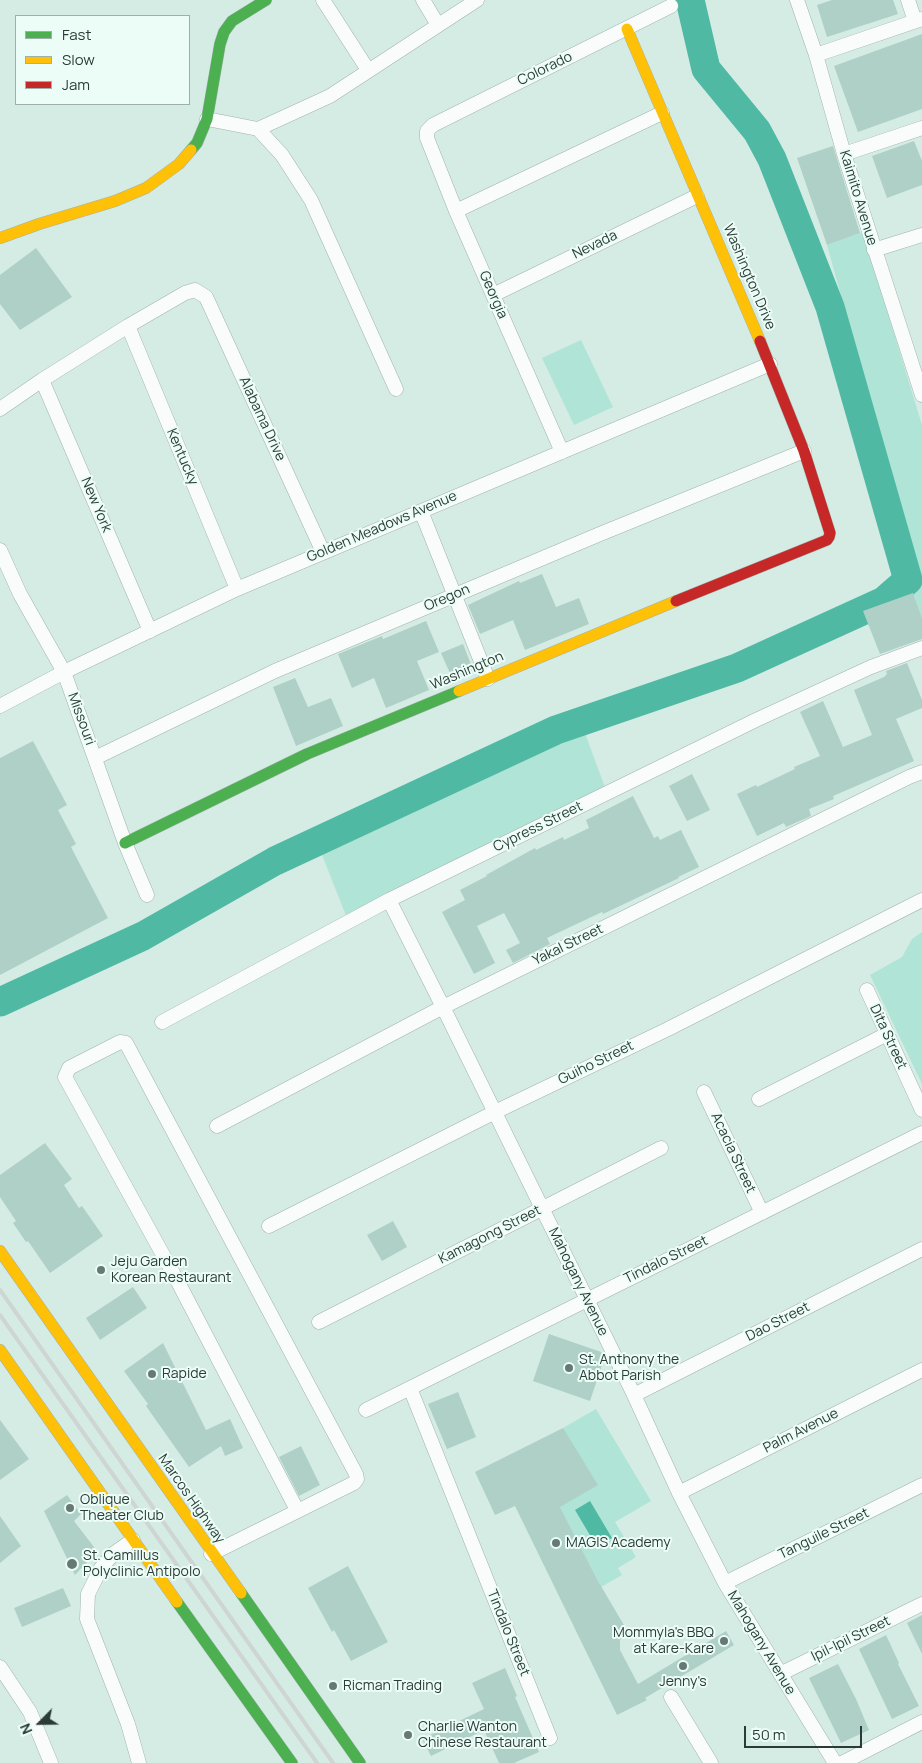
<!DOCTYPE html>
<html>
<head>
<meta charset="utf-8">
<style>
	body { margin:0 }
	#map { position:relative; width:922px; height:1763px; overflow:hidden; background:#d5ece5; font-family:Manrope,sans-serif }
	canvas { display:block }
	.legend { position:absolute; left:15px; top:15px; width:175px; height:90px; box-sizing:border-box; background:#ecfdf7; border:1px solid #9fb0aa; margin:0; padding:6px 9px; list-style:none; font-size:15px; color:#2b3c37 }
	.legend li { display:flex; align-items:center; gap:10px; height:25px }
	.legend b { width:25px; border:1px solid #9fb0aa }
	.north { position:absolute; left:15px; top:1698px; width:50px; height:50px; -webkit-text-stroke:4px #ecfdf7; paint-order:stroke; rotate:247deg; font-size:14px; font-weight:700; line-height:20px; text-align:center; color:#2b3c37 }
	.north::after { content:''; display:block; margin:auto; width:18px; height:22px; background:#2b3c37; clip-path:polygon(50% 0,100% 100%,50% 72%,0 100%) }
	.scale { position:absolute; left:744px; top:1726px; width:118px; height:22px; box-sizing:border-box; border:2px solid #2b3c37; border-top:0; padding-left:6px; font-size:15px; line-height:18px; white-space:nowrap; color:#2b3c37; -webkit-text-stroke:4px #ecfdf7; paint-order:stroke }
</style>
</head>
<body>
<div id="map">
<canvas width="922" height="1763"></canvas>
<ul class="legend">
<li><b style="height:6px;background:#4caf50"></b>Fast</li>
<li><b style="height:6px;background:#ffc107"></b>Slow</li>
<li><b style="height:6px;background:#c62828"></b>Jam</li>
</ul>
<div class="north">N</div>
<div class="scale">50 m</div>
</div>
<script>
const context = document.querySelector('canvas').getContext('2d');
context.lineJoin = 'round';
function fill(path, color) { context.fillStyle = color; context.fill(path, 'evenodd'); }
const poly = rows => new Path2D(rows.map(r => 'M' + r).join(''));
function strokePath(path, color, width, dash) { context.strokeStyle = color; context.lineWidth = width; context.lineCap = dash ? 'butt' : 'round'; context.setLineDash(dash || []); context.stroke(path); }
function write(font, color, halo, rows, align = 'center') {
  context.font = font + ' Manrope,sans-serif'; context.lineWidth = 4; context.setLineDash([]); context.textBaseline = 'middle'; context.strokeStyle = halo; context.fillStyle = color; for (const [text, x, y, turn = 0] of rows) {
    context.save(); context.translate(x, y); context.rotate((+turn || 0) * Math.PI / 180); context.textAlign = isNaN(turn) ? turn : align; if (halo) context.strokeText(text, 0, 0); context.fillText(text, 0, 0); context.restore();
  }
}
fill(poly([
	[863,232,922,425,922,618,913,593,920,580,827,245],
	[581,340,613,407,574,425,542,358],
	[579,717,609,798,350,926,317,842,444,777],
	[922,932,922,1084,870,975,902,957,912,939],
	[596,1409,651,1501,615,1522,636,1557,618,1568,622,1575,601,1587,560,1507,563,1428]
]), '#b0e4d6');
fill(poly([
	[590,1501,612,1538,597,1547,575,1510]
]), '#4fb9a4');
strokePath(poly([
	[0,1002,143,936,275,861,556,730,737,668,884,601,908,580,830,307,772,159,757,131,706,69,690,0]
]), '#4fb9a4', 29);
fill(poly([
	[832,0,893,0,898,14,827,37,817,5],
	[922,34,922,109,858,132,834,66],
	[914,141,922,161,922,185,887,198,872,156],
	[833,146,860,233,827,245,797,158],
	[36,248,72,297,20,330,0,304,0,275],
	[542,574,556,607,579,598,589,624,525,650,513,620,480,634,468,605,519,581,520,583],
	[913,593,922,618,922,639,880,654,863,611],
	[426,621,439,652,417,661,429,690,386,708,374,678,352,688,338,654,382,636,383,639],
	[463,644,474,672,453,680,441,653],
	[907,663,922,700,922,708,896,719,914,761,833,796,834,799,809,809,811,816,786,827,784,823,757,836,737,794,756,785,757,787,795,769,794,767,820,756,800,712,823,701,843,747,872,735,854,690,884,677,887,674,886,671],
	[295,678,308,707,331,698,343,726,296,746,273,687],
	[33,741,67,805,58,810,76,844,71,847,108,918,0,975,0,758],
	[692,774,710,810,687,821,669,786],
	[633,796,654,838,658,836,660,840,681,830,699,867,678,877,679,878,603,914,602,912,547,938,550,944,513,963,506,950,520,943,504,913,477,926,495,963,474,974,442,912,465,900,460,890,487,876,486,875,535,848,536,850,563,837,564,840,589,828,586,820],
	[45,1143,72,1179,64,1185,79,1208,82,1206,103,1236,50,1273,28,1241,26,1242,13,1223,16,1221,0,1197,0,1175],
	[393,1221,407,1247,382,1261,367,1235],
	[133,1287,147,1308,100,1340,86,1318],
	[549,1334,604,1353,605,1356,590,1401,533,1381],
	[163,1343,206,1430,230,1419,243,1448,225,1456,221,1446,189,1467,146,1406,148,1404,124,1371],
	[458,1392,476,1437,447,1449,428,1404],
	[0,1420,29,1459,0,1480],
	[563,1428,598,1485,560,1507,598,1581,628,1632,620,1640,620,1650,638,1684,726,1631,734,1645,645,1698,647,1700,617,1715,515,1506,495,1515,475,1472],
	[301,1446,320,1485,299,1496,279,1457],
	[67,1495,81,1514,74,1521,97,1551,75,1575,44,1511],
	[0,1516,21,1546,0,1563],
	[348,1566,388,1642,351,1661,334,1630,332,1632,308,1588],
	[63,1588,71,1606,22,1627,14,1608],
	[922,1615,922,1654,907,1623],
	[886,1635,899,1663,898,1664,919,1706,892,1719,859,1649],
	[838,1664,856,1699,869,1730,841,1743,809,1678],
	[505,1668,517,1696,515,1697,539,1752,514,1763,499,1763,484,1730,431,1756,422,1739,484,1709,472,1683]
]), '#aed0c7');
const street = poly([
	[323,0,368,70],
	[423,0,438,25],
	[797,0,816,55,844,154,922,395],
	[908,0,915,21],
	[816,55,922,19],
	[207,119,258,129,282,155,311,200,396,389],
	[258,129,330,96,477,0],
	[844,154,922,128],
	[456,211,662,113],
	[874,250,922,235],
	[493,295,697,196],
	[128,326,237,589],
	[42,380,150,631],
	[0,409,42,380,128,326,185,293,195,290,206,297,323,552],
	[562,452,456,211,427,138,427,131,433,125,671,6],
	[421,511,488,679],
	[0,550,20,594,64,672,125,843,147,895],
	[0,706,64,672,237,589,770,364],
	[95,758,275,671,600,534,804,451],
	[389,900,443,1007,634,1395,679,1493,725,1583,835,1763],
	[867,990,922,1110],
	[162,1022,389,900,756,720,871,667,922,648],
	[704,1092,762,1213],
	[759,1099,887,1034],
	[217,1126,443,1007,909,777,922,772],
	[269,1226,495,1112,668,1029,922,900],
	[319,1322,661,1148],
	[410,1388,550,1738],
	[634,1395,922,1249],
	[366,1410,922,1133],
	[679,1493,922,1370],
	[133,1540,113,1554,101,1568,88,1594,87,1619,128,1724,139,1763],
	[211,1554,354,1483,357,1479,356,1474,126,1043,120,1042,69,1068,65,1077,178,1282,297,1510],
	[725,1583,922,1485],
	[0,1667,30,1712,51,1763],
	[780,1674,922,1604],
	[671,1697,711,1763],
	[842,1763,922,1722]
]);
const fast = poly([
	[191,150,197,143,207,119,220,44,224,32,232,21,266,0],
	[125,843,307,754,459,691],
	[241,1593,360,1763],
	[177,1602,292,1763]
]);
const slow = poly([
	[627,29,760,341],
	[0,238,39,224,115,201,146,188,179,164,191,150],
	[459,691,676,601],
	[0,1251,241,1593],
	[0,1350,177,1602]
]);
const jam = poly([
	[676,601,827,540,829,537,830,533,804,451,760,341]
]);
strokePath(street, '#a0b2ac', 15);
strokePath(fast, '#a0b2ac', 12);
strokePath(slow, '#a0b2ac', 12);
strokePath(jam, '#a0b2ac', 12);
strokePath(street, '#f9fcfb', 14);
strokePath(fast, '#4caf50', 11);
strokePath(slow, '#ffc107', 11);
strokePath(jam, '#c62828', 11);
strokePath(poly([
	[0,1290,333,1763],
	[0,1315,317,1763]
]), '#ced5d3', 4);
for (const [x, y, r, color] of [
	[101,1270,5,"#667a74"],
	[569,1368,5,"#667a74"],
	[152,1374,5,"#667a74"],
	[70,1508,5,"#667a74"],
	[556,1543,5,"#667a74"],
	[72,1564,6,"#667a74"],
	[724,1641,5,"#667a74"],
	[683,1666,5,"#667a74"],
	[333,1686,5,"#667a74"],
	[408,1735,5,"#667a74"]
]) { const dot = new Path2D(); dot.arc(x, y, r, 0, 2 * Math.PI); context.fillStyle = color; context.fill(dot); strokePath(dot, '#ecfdf7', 2); }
write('14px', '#2b3c37', '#ecfdf7', [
	["Colorado",545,69,-26],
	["Kaimito Avenue",858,198,73],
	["Nevada",595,245,-26],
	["Washington Drive",749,277,67],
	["Georgia",493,295,66],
	["Alabama Drive",262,419,65],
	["Kentucky",182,457,67],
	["New York",96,505,67],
	["Golden Meadows Avenue",382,527,-23],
	["Oregon",447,598,-23],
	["Washington",467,671,-23],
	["Missouri",81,719,70],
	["Cypress Street",538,827,-26],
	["Yakal Street",568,945,-26],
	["Dita Street",888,1037,65],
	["Guiho Street",596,1063,-26],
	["Acacia Street",733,1153,65],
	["Kamagong Street",490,1235,-27],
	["Tindalo Street",666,1260,-26],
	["Mahogany Avenue",578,1282,64],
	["Dao Street",778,1322,-27],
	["Palm Avenue",801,1431,-27],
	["Marcos Highway",191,1499,55],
	["Tanguile Street",824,1534,-26],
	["Tindalo Street",508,1633,68],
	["Ipil-Ipil Street",851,1639,-26],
	["Mahogany Avenue",761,1643,59]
]);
write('14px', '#2b3c37', '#ecfdf7', [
	["Jeju Garden",111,1262],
	["Korean Restaurant",111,1278],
	["St. Anthony the",579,1360],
	["Abbot Parish",579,1376],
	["Rapide",162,1374],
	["Oblique",80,1500],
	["Theater Club",80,1516],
	["MAGIS Academy",566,1543],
	["St. Camillus",83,1556],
	["Polyclinic Antipolo",83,1572],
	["Mommyla's BBQ",714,1633,"right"],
	["at Kare-Kare",714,1649,"right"],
	["Jenny's",683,1682,"center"],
	["Ricman Trading",343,1686],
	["Charlie Wanton",418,1727],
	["Chinese Restaurant",418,1743]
], 'left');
</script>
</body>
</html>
